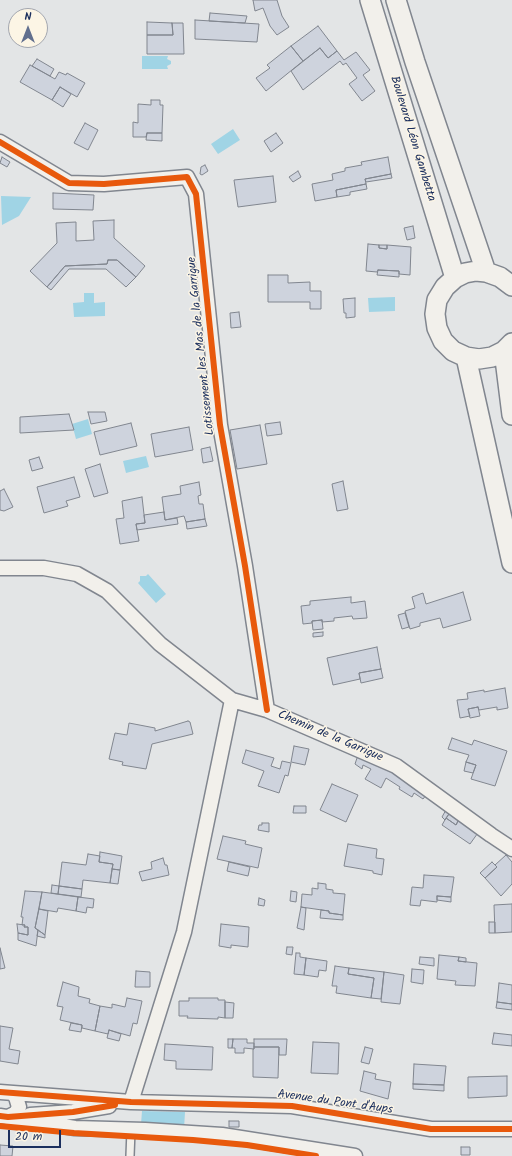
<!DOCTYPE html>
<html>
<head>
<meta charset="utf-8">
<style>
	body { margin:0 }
	#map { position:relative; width:512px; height:1156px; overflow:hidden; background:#e3e5e6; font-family:Kalam,sans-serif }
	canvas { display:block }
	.north { position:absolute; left:8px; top:8px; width:40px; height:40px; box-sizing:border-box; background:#fcf5e5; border:1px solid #a2a6af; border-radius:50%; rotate:0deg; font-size:11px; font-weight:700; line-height:16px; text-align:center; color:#1b2f5e }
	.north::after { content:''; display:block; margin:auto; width:14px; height:18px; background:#616f8e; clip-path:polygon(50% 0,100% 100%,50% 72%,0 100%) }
	.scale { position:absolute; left:8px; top:1130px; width:53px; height:18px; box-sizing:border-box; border:2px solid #1b2f5e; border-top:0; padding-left:5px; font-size:12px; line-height:14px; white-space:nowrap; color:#1b2f5e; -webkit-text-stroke:3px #fcf5e5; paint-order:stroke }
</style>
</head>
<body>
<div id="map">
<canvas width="512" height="1156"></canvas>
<div class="north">N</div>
<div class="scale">20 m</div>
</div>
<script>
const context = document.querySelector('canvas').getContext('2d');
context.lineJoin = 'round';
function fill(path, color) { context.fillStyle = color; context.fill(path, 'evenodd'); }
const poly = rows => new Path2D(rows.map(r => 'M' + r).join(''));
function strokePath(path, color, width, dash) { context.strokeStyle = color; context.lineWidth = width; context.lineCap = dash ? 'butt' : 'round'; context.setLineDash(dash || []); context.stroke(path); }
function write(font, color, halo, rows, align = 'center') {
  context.font = font + ' Kalam,sans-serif'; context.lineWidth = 3; context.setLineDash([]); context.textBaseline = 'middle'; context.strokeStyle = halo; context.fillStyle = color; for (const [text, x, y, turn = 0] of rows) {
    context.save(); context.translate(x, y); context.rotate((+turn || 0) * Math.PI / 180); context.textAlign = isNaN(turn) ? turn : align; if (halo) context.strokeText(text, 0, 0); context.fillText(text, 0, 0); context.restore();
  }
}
fill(poly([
	[142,56,168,56,167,59,171,61,171,64,167,66,168,69,142,69],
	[233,129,240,140,218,154,211,144],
	[1,196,31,197,19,216,2,225],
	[84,293,94,293,94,303,105,302,105,316,74,317,73,303,84,302],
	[395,297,395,311,369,312,368,298],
	[88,419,92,434,76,439,72,424],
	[146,456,149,467,126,473,123,461],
	[148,574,166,594,156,603,138,583,140,581,140,576,146,576],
	[142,1111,185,1112,184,1129,141,1124]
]), '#a0d4e5');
const building = poly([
	[253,0,277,0,282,16,289,27,277,35,270,26,263,8,255,11,253,0],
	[210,13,247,16,245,23,209,21,210,13],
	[195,20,259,24,257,42,195,39,195,20],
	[147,22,172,23,173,35,147,35,147,22],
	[172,23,183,23,184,54,147,54,147,35,173,35,172,23],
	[318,26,337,51,328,58,320,48,303,61,291,46,318,26],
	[291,46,303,61,266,91,256,78,270,68,267,65,291,46],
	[320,48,328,58,337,51,344,60,356,52,370,70,363,75,375,91,362,101,349,84,357,78,346,63,343,65,340,61,303,90,291,71,320,48],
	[37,59,54,69,50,76,32,66,37,59],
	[30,65,55,79,59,72,66,75,67,73,85,83,77,97,60,87,52,100,20,82,30,65],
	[60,87,71,94,63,107,52,100,60,87],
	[151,100,160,100,160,105,163,105,162,133,147,133,146,137,133,137,133,122,138,123,138,104,151,105,151,100],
	[85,123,98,130,88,150,74,143,85,123],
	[147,133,162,133,162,141,146,140,147,133],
	[276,133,283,143,271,152,264,141,276,133],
	[2,157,10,162,7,167,0,163,2,157],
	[388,157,391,174,365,179,366,184,336,190,337,197,315,201,312,184,333,180,332,174,345,171,345,168,362,165,361,162,388,157],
	[205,165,208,171,202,175,200,174,201,167,205,165],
	[298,171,301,177,293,182,289,177,298,171],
	[391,174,392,178,366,182,365,179,391,174],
	[273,176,276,202,238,207,234,180,273,176],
	[366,184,367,189,350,192,350,195,337,197,336,190,366,184],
	[53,193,94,195,93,210,53,209,53,193],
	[114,220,114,238,145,266,136,277,117,260,108,260,107,264,65,266,47,287,30,271,57,243,56,223,76,222,76,241,94,240,93,221,114,220],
	[413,226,415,238,407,240,404,228,413,226],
	[368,244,379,245,379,248,387,249,387,245,411,247,410,275,399,274,399,271,378,270,377,272,366,271,368,244],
	[379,245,387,245,387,249,379,248,379,245],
	[108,260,117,260,136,277,126,287,106,269,69,269,51,290,47,287,65,266,107,264,108,260],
	[378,270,399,271,399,277,377,275,378,270],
	[268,275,288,275,288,283,310,282,310,291,321,291,321,309,310,309,310,302,268,302,268,275],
	[355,298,355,317,346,318,346,313,344,313,343,299,355,298],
	[239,312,241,327,231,328,230,313,239,312],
	[88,412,105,412,107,421,91,424,88,412],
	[69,414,74,430,20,433,20,417,69,414],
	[280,422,282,434,267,436,265,424,280,422],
	[131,423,137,446,100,455,94,432,131,423],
	[260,425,267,464,237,469,230,430,260,425],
	[189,427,193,450,155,457,151,434,189,427],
	[210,447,213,461,203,463,201,449,210,447],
	[39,457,43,468,32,471,29,460,39,457],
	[100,464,108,493,94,497,85,469,100,464],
	[74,477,80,497,66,501,68,506,44,513,37,487,74,477],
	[343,481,348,509,337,511,332,484,343,481],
	[199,482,201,495,198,496,199,504,203,504,205,519,186,522,184,516,165,520,162,497,181,494,180,486,199,482],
	[4,489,13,507,4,511,0,510,0,491,4,489],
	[142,497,145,523,136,524,139,541,120,544,116,519,124,518,122,501,142,497],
	[164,512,165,520,177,518,178,524,137,530,136,524,145,523,144,515,164,512],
	[205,519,207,526,187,529,186,522,205,519],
	[463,592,471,620,443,628,440,618,420,623,420,626,410,629,405,611,415,608,412,597,423,593,426,604,463,592],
	[351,597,351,603,365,601,367,618,353,619,352,616,334,618,334,621,322,622,322,620,312,621,312,623,303,624,301,606,310,605,310,601,351,597],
	[405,613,409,627,402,629,398,615,405,613],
	[322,620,323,629,313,630,312,621,322,620],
	[323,632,323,636,313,637,313,633,323,632],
	[377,647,381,669,359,673,360,679,333,685,327,658,377,647],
	[381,669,383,678,361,683,359,673,381,669],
	[505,688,508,708,497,710,497,707,479,710,478,707,468,709,470,716,460,718,457,700,468,699,467,693,484,690,484,692,505,688],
	[478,707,480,716,470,718,468,709,478,707],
	[188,721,190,722,193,734,152,744,146,769,122,765,123,762,109,759,115,733,127,735,129,723,155,728,155,731,188,721],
	[452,738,472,745,474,740,507,751,495,786,471,779,476,765,466,762,469,755,448,749,452,738],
	[294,746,309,749,305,765,291,762,294,746],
	[246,750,274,758,271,766,280,769,282,761,291,763,288,776,285,775,279,793,258,786,264,771,242,763,246,750],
	[359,752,396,774,427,794,423,799,414,793,412,797,399,789,400,787,386,778,381,788,365,779,371,769,363,765,362,769,355,764,359,752],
	[466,762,476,765,473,773,464,771,466,762],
	[332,784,358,795,346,822,320,810,332,784],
	[294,806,306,806,306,813,293,813,294,806],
	[447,808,451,811,445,820,442,817,447,808],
	[451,811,460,817,456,825,446,818,451,811],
	[460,817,480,830,470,844,442,825,446,818,456,825,460,817],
	[262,823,269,823,269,832,258,830,259,825,262,825,262,823],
	[223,836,246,841,245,844,262,848,258,868,217,859,223,836],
	[348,844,377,849,376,858,384,859,382,875,373,873,373,871,344,866,348,844],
	[100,852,122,856,120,870,112,869,113,864,99,862,100,852],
	[88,854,100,856,99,862,113,864,110,883,83,880,82,889,59,886,62,862,86,865,88,854],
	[506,855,512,862,512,884,501,896,485,878,497,867,495,865,506,855],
	[163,858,165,865,167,865,169,875,142,881,139,872,152,869,151,862,163,858],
	[229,862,250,867,248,876,227,871,229,862],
	[492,862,497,867,485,878,480,873,492,862],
	[112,869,120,870,118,884,110,883,112,869],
	[424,875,454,877,451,897,437,896,437,902,421,900,420,906,410,905,412,887,423,888,424,875],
	[318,883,326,884,326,889,333,890,333,893,345,894,343,915,329,913,329,911,301,907,302,894,312,895,312,888,318,889,318,883],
	[52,885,59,886,58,894,51,893,52,885],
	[59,886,82,889,81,897,58,894,59,886],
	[25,891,42,892,35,928,38,930,36,946,18,940,18,933,28,935,28,927,24,927,25,925,22,925,23,917,21,917,25,891],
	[291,891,297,892,296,902,290,901,291,891],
	[42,892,78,897,76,911,58,908,57,912,39,909,42,892],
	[437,896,451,897,451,902,437,900,437,896],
	[78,897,94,899,93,908,87,907,86,913,76,911,78,897],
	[259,898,265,900,264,906,258,905,259,898],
	[512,904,512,932,495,933,494,905,512,904],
	[301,907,306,908,304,930,297,928,301,907],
	[39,909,48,911,45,935,35,928,39,909],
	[321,910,329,911,329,913,343,915,343,920,320,918,321,910],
	[489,922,495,922,495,933,489,933,489,922],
	[17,924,25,925,24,927,28,927,28,935,18,933,17,924],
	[221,924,249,927,248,947,231,945,231,948,219,946,221,924],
	[38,930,45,935,45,938,37,936,38,930],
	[287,947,293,947,292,955,286,954,287,947],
	[0,948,5,968,0,969,0,948],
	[296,953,300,953,300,957,306,958,304,975,294,974,296,953],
	[439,955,459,957,458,961,477,963,475,986,455,985,456,981,437,979,439,955],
	[420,957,434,958,434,966,419,964,420,957],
	[459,957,466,958,466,962,458,961,459,957],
	[306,958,327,961,326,971,319,970,318,977,304,975,306,958],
	[335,966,349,968,348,974,374,978,371,998,336,993,337,986,332,986,335,966],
	[349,968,384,972,381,999,371,998,374,978,348,974,349,968],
	[412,969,424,970,423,984,411,982,412,969],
	[136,971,150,972,150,987,135,987,136,971],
	[384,972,404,975,400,1004,381,1002,384,972],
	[63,982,79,987,78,996,90,999,89,1003,100,1006,95,1031,82,1028,82,1025,60,1020,63,1007,57,1006,63,982],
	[499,983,512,985,512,1004,497,1002,499,983],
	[127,998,142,1001,137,1024,133,1023,130,1036,109,1030,108,1034,95,1031,100,1006,112,1008,112,1004,125,1007,127,998],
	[189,998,218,998,218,1000,225,1000,225,1018,218,1017,218,1019,187,1018,188,1016,179,1016,179,1001,189,1001,189,998],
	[225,1002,234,1003,233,1018,225,1018,225,1002],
	[497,1002,512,1004,512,1010,496,1008,497,1002],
	[71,1023,82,1025,81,1032,69,1030,71,1023],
	[0,1026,13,1028,9,1049,20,1051,18,1064,0,1061,0,1026],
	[109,1030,121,1034,119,1041,107,1038,109,1030],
	[494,1033,512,1035,512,1046,492,1044,494,1033],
	[228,1039,233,1039,232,1048,228,1048,228,1039],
	[233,1039,247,1039,247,1043,254,1043,254,1049,244,1048,244,1053,235,1053,235,1048,232,1048,233,1039],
	[254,1039,287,1039,286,1055,279,1055,279,1047,254,1047,254,1039],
	[313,1042,339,1043,338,1074,311,1073,313,1042],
	[165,1044,213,1047,212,1070,176,1069,176,1061,164,1060,165,1044],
	[254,1047,279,1047,278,1078,253,1077,253,1049,254,1049,254,1047],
	[365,1047,373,1049,369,1064,361,1062,365,1047],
	[414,1064,446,1066,444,1085,413,1084,414,1064],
	[364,1071,376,1074,375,1079,391,1082,388,1099,360,1091,364,1071],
	[507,1076,507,1096,468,1098,468,1077,507,1076],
	[413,1084,444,1085,444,1091,413,1089,413,1084],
	[229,1121,239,1121,239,1127,229,1127,229,1121],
	[0,1145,13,1146,12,1156,0,1156,0,1145],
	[461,1147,470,1147,470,1155,461,1155,461,1147]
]);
fill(building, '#ced3dd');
strokePath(building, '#81868f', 1);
const service = poly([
	[130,1156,131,1130]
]);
const minor = poly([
	[0,142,69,183,104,184,187,177,196,194,220,425,245,566,267,710],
	[0,568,44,568,77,574,107,591,160,644,232,700,267,710,396,766,491,835,512,849],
	[0,1092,131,1102,292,1106,431,1129,512,1129],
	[131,1102,184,932,232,700],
	[30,1115,73,1112,109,1106],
	[0,1116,75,1128,145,1130,222,1135,355,1156],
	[8,1117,16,1113,19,1107,16,1097,13,1094]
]);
const secondary = poly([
	[370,0,455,278],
	[396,0,415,62,486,272],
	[512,286,500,277,486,272,476,271,465,273,455,278,445,287,437,300,435,314,437,328,443,341,453,351,466,357,479,359,492,357,504,351,512,343],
	[504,351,512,415],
	[466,357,512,563]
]);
strokePath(service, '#81868f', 10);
strokePath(minor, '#81868f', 17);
strokePath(secondary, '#81868f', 22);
strokePath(service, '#f2f0eb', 7);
strokePath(minor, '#f2f0eb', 14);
strokePath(secondary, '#f2f0eb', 19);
strokePath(poly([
	[0,142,69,183,104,184,187,177,196,194,220,425,245,566,267,710],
	[0,1092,131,1102,292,1106,431,1129,512,1129],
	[0,1116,8,1117,73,1112,115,1105],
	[0,1126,74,1133,193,1140,247,1145,316,1156]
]), '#e8590c', 6);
write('12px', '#1b2f5e', '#fcf5e5', [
	["Boulevard Léon Gambetta",412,139,73],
	["Lotissement les Mas de la Garrigue",202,346,-96],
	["Chemin de la Garrigue",330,737,23],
	["Avenue du Pont d'Aups",335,1103,8]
]);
</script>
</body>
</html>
